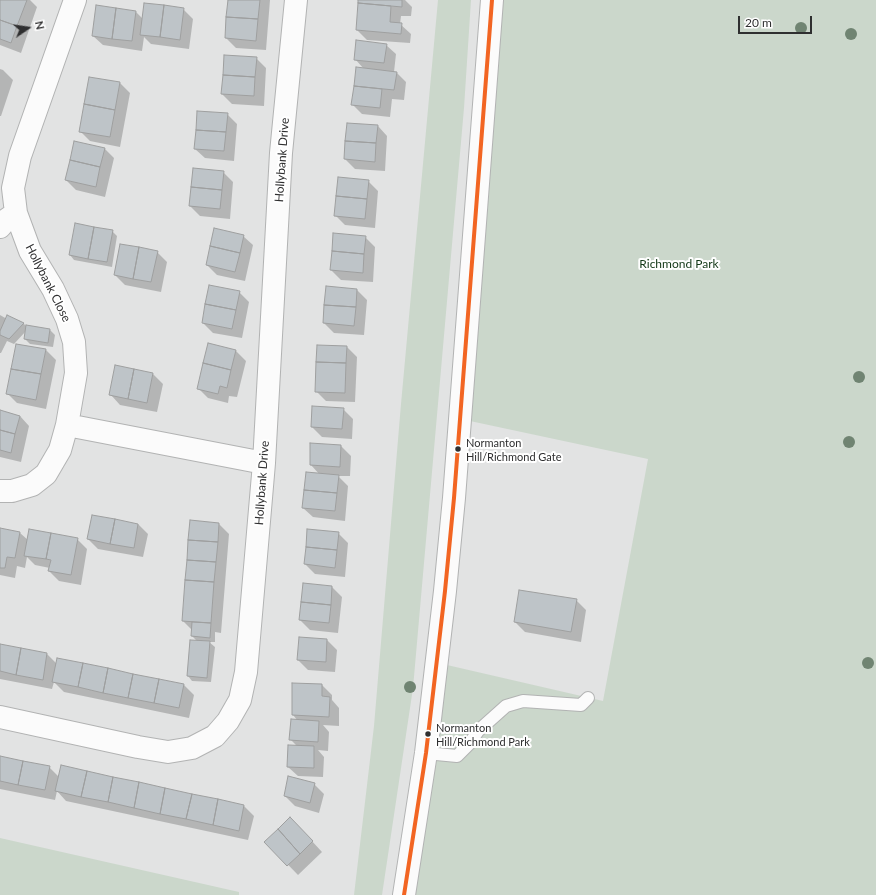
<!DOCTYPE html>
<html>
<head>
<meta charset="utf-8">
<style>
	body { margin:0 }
	#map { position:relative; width:876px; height:895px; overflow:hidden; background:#e2e3e3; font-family:Lato,sans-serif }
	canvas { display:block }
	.north { position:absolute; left:8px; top:8px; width:40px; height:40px; -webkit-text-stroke:3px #fff; paint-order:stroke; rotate:77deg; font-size:11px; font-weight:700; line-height:16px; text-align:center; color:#2f2f30 }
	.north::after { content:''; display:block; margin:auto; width:14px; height:18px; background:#2f2f30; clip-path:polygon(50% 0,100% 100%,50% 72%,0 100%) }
	.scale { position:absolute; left:738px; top:16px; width:74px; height:18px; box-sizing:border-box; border:2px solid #2f2f30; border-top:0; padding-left:5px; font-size:12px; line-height:14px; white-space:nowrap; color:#2f2f30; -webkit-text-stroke:3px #fff; paint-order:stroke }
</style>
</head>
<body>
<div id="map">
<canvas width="876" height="895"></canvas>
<div class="north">N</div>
<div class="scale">20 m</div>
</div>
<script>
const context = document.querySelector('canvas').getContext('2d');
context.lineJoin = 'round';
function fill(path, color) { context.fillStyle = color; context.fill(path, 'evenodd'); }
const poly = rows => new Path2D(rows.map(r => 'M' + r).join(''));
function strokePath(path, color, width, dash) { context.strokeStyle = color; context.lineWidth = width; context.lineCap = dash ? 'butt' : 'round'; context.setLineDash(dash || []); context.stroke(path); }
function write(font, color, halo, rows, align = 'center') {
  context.font = font + ' Lato,sans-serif'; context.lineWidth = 4; context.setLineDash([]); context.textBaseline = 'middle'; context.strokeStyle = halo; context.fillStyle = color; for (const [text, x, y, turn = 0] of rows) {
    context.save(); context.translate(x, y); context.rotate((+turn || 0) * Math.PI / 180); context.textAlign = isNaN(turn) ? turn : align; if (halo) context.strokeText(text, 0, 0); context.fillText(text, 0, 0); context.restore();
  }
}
fill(poly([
	[438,0,471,0,464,108,413,688,382,895,354,895,374,726,401,404],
	[502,0,876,0,876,895,409,895,447,665,603,701,648,459,470,421],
	[0,838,239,892,239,895,0,895]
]), '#cbd7cb');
fill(poly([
	[0,0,30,0,37,7,21,53,0,45],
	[229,0,270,0,266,50,236,48,226,38],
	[359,0,405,0,412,7,411,16,401,16,400,24,411,34,410,43,367,40,357,30],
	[183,9,193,19,189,49,151,44,144,37,142,51,103,45,93,36,136,12,143,19],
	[386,45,396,54,394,72,396,72,406,82,404,100,392,99,390,117,362,114,352,104,357,68,364,69,355,59],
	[256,58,266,68,264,106,232,104,222,94],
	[0,69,3,70,13,80,1,116,0,116],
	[90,78,120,83,130,93,120,147,90,141,80,131],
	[227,114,237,124,234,161,205,158,195,149],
	[378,126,387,136,385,171,355,169,345,159],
	[104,148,114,158,105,197,76,190,66,180],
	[223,172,233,182,230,219,200,216,190,206],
	[368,181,378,191,375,228,345,225,335,215],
	[112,231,117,236,112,267,74,260,70,255],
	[243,236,253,245,245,281,217,275,207,265],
	[365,237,375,247,373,282,341,280,331,270],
	[157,252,167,262,161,292,125,285,115,275],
	[327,287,357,290,367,300,364,335,334,333,324,323],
	[239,292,249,302,242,338,213,333,203,323],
	[0,315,7,319,8,317,24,324,26,326,50,330,55,335,53,347,30,344,25,339,26,331,14,344,7,341,1,353,0,353],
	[347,347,357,357,355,402,326,401,316,391],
	[46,350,56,360,46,409,17,403,7,393],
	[236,351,246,361,237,397,229,396,228,403,208,398,198,388],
	[153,374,163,384,157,412,120,405,111,395],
	[313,407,343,409,353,419,352,439,322,437,312,427],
	[0,411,20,416,29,426,21,462,0,457],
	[341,446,351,456,350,476,338,476,348,486,345,521,313,517,303,508,320,475,311,465],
	[138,524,148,534,143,557,98,549,88,539],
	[219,524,229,534,221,633,215,632,215,642,209,642,215,647,211,682,192,681,188,676,191,641,197,641,192,636,192,630,183,621],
	[0,529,20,533,28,540,77,539,87,549,81,585,59,581,49,571,50,568,35,565,27,557,25,568,17,566,15,578,0,575],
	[338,533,348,543,345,577,315,574,305,564],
	[304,584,332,587,342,597,338,633,310,630,300,620],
	[576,600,586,610,581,642,525,632,515,622],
	[327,640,337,650,335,672,308,670,298,660],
	[0,645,47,654,57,664,184,685,194,695,189,718,64,692,54,682,52,689,0,679],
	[322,685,332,695,332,700,339,708,339,726,323,725,329,732,328,751,318,750,324,757,323,777,298,776,288,767,297,746,290,739,298,721,293,715],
	[0,757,49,767,59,777,244,806,254,816,248,840,66,801,57,791,55,800,0,789],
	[289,777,314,784,324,794,319,813,295,806,285,796],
	[300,828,322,852,298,875,266,842]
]), '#0003');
const building = poly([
	[0,0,27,0,17,26,0,20,0,0],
	[228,0,260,0,258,19,226,17,228,0],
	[358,0,402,0,402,7,358,3,358,0],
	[144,3,164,5,160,37,140,35,144,3],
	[358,3,391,6,390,22,402,23,401,34,356,30,358,3],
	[96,5,116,8,112,39,92,36,96,5],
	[164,5,184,8,180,40,160,37,164,5],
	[116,8,136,11,132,41,112,39,116,8],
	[226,17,258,19,256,41,225,38,226,17],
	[0,20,17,26,11,43,0,39,0,20],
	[356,40,387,44,384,63,354,60,356,40],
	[224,55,257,57,255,77,223,75,224,55],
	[356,67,397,72,394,90,354,86,356,67],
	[223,75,255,77,254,96,221,94,223,75],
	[89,77,120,82,115,110,84,104,89,77],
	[354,86,382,89,380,108,351,105,354,86],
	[84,104,115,110,110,137,79,132,84,104],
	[197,111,228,113,226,132,196,130,197,111],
	[347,123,378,125,376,143,345,141,347,123],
	[196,130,226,132,224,151,194,149,196,130],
	[74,141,105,148,100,167,70,160,74,141],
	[345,141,376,143,375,162,344,159,345,141],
	[70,160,100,167,96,187,65,180,70,160],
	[193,168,224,171,222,190,191,187,193,168],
	[338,177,369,180,367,199,336,196,338,177],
	[191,187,222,190,220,209,189,206,191,187],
	[336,196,367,199,365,219,334,216,336,196],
	[75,223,94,227,88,259,69,255,75,223],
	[94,227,113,230,107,262,88,259,94,227],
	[214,228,244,235,240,253,210,246,214,228],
	[333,233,366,236,364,254,332,251,333,233],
	[120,244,139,247,133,279,114,275,120,244],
	[210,246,240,253,235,272,206,265,210,246],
	[139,247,158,251,151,282,133,279,139,247],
	[332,251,364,254,363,273,330,270,332,251],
	[209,285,240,291,236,310,205,304,209,285],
	[326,286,357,289,356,307,324,305,326,286],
	[205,304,236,310,232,329,202,323,205,304],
	[324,305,356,307,354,326,323,323,324,305],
	[7,315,24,323,9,339,0,335,0,331,7,315],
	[26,325,50,329,48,343,24,339,26,325],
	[208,343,236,350,231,370,203,363,208,343],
	[16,344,46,349,41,374,11,369,16,344],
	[317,345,347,346,346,363,316,362,317,345],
	[316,362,346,363,345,393,315,392,316,362],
	[203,363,231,370,227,388,220,386,218,394,197,389,203,363],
	[115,365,134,369,128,399,109,395,115,365],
	[11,369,41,374,36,400,6,394,11,369],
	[134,369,153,373,147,403,128,399,134,369],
	[312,406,344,408,342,429,311,427,312,406],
	[0,410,20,416,15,434,0,430,0,410],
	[0,430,15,434,11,453,0,450,0,430],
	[310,443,341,445,340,467,310,465,310,443],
	[306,472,339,475,337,493,304,490,306,472],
	[304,490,337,493,335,511,302,508,304,490],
	[92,515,115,519,110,544,87,539,92,515],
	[115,519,138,524,134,548,110,544,115,519],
	[190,520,219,523,218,542,188,540,190,520],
	[0,528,20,532,15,558,7,557,5,568,0,568,0,528],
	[29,529,51,533,46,559,24,556,29,529],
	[307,529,339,532,337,550,306,547,307,529],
	[51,533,78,538,71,575,48,571,51,560,46,559,51,533],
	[188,540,218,542,216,562,187,560,188,540],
	[306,547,337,550,335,568,304,564,306,547],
	[187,560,216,562,214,582,185,580,187,560],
	[185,580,214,582,211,623,182,621,185,580],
	[303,583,332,586,331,605,301,602,303,583],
	[519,590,577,599,571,632,514,622,519,590],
	[301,602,331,605,329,623,299,620,301,602],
	[192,622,211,623,210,638,191,636,192,622],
	[299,637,327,639,326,662,297,660,299,637],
	[190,640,210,641,207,678,187,676,190,640],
	[0,644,21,648,16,675,0,671,0,644],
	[21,648,47,653,43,680,16,675,21,648],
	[57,658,83,663,78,687,52,682,57,658],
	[83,663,108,668,103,693,78,687,83,663],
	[108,668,133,674,128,698,103,693,108,668],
	[133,674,159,679,154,703,128,698,133,674],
	[159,679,184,684,179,708,154,703,159,679],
	[292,683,322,684,322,696,330,697,329,717,292,715,292,683],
	[291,719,319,721,318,742,289,740,291,719],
	[288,745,314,746,314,768,287,767,288,745],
	[0,756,23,761,18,785,0,781,0,756],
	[23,761,50,766,45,790,18,785,23,761],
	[61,765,87,771,81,797,55,791,61,765],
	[87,771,113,777,108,802,81,797,87,771],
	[288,776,315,783,310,803,284,796,288,776],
	[113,777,139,782,134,808,108,802,113,777],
	[139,782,165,788,160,814,134,808,139,782],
	[165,788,192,794,186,819,160,814,165,788],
	[192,794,218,799,213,825,186,819,192,794],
	[218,799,244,805,239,831,213,825,218,799],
	[290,817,313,841,300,854,278,829,290,817],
	[278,829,300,854,287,866,264,842,278,829]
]);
fill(building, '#bec4c8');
strokePath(building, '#9e9f9f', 1);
const service = poly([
	[426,753,457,756,470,743,478,731,506,706,523,701,581,705,588,698]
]);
const minor = poly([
	[0,227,6,220,16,213],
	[67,425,264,463],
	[0,491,12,491,32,485,46,474,60,450,67,425,76,373,74,342,67,319,53,289,30,251,16,213,13,188,20,156,75,0],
	[0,717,138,747,168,752,192,748,215,736,228,721,240,700,246,672,264,463,281,153,296,0]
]);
const secondary = poly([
	[404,895,426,753,445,591,454,498,492,0]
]);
strokePath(service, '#b2b3b3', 14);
strokePath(minor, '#b2b3b3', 24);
strokePath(secondary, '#b2b3b3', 24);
strokePath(service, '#fbfbfb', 12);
strokePath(minor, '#fbfbfb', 22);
strokePath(secondary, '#fbfbfb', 22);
strokePath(poly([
	[404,895,426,753,445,591,454,498,492,0]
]), '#f26522', 4);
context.fillStyle = '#708472';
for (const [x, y] of [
	[801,28],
	[851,34],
	[859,377],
	[849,442],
	[868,663],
	[410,687]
]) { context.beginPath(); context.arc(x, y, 6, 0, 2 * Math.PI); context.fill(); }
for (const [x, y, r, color] of [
	[458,449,3.5,"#2f2f30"],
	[428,734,3.5,"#2f2f30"]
]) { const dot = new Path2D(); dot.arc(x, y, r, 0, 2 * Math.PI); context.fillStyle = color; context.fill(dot); strokePath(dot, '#fff', 1.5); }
write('11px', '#2f2f30', '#fff', [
	["Normanton",466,443],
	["Hill/Richmond Gate",466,457],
	["Normanton",436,728],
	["Hill/Richmond Park",436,742]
], 'left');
write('12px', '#2f2f30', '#fff', [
	["Hollybank Drive",282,160,-86],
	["Hollybank Close",48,283,63],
	["Hollybank Drive",262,483,-86]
]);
write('12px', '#123716', '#fff', [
	["Richmond Park",679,264]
]);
</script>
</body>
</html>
